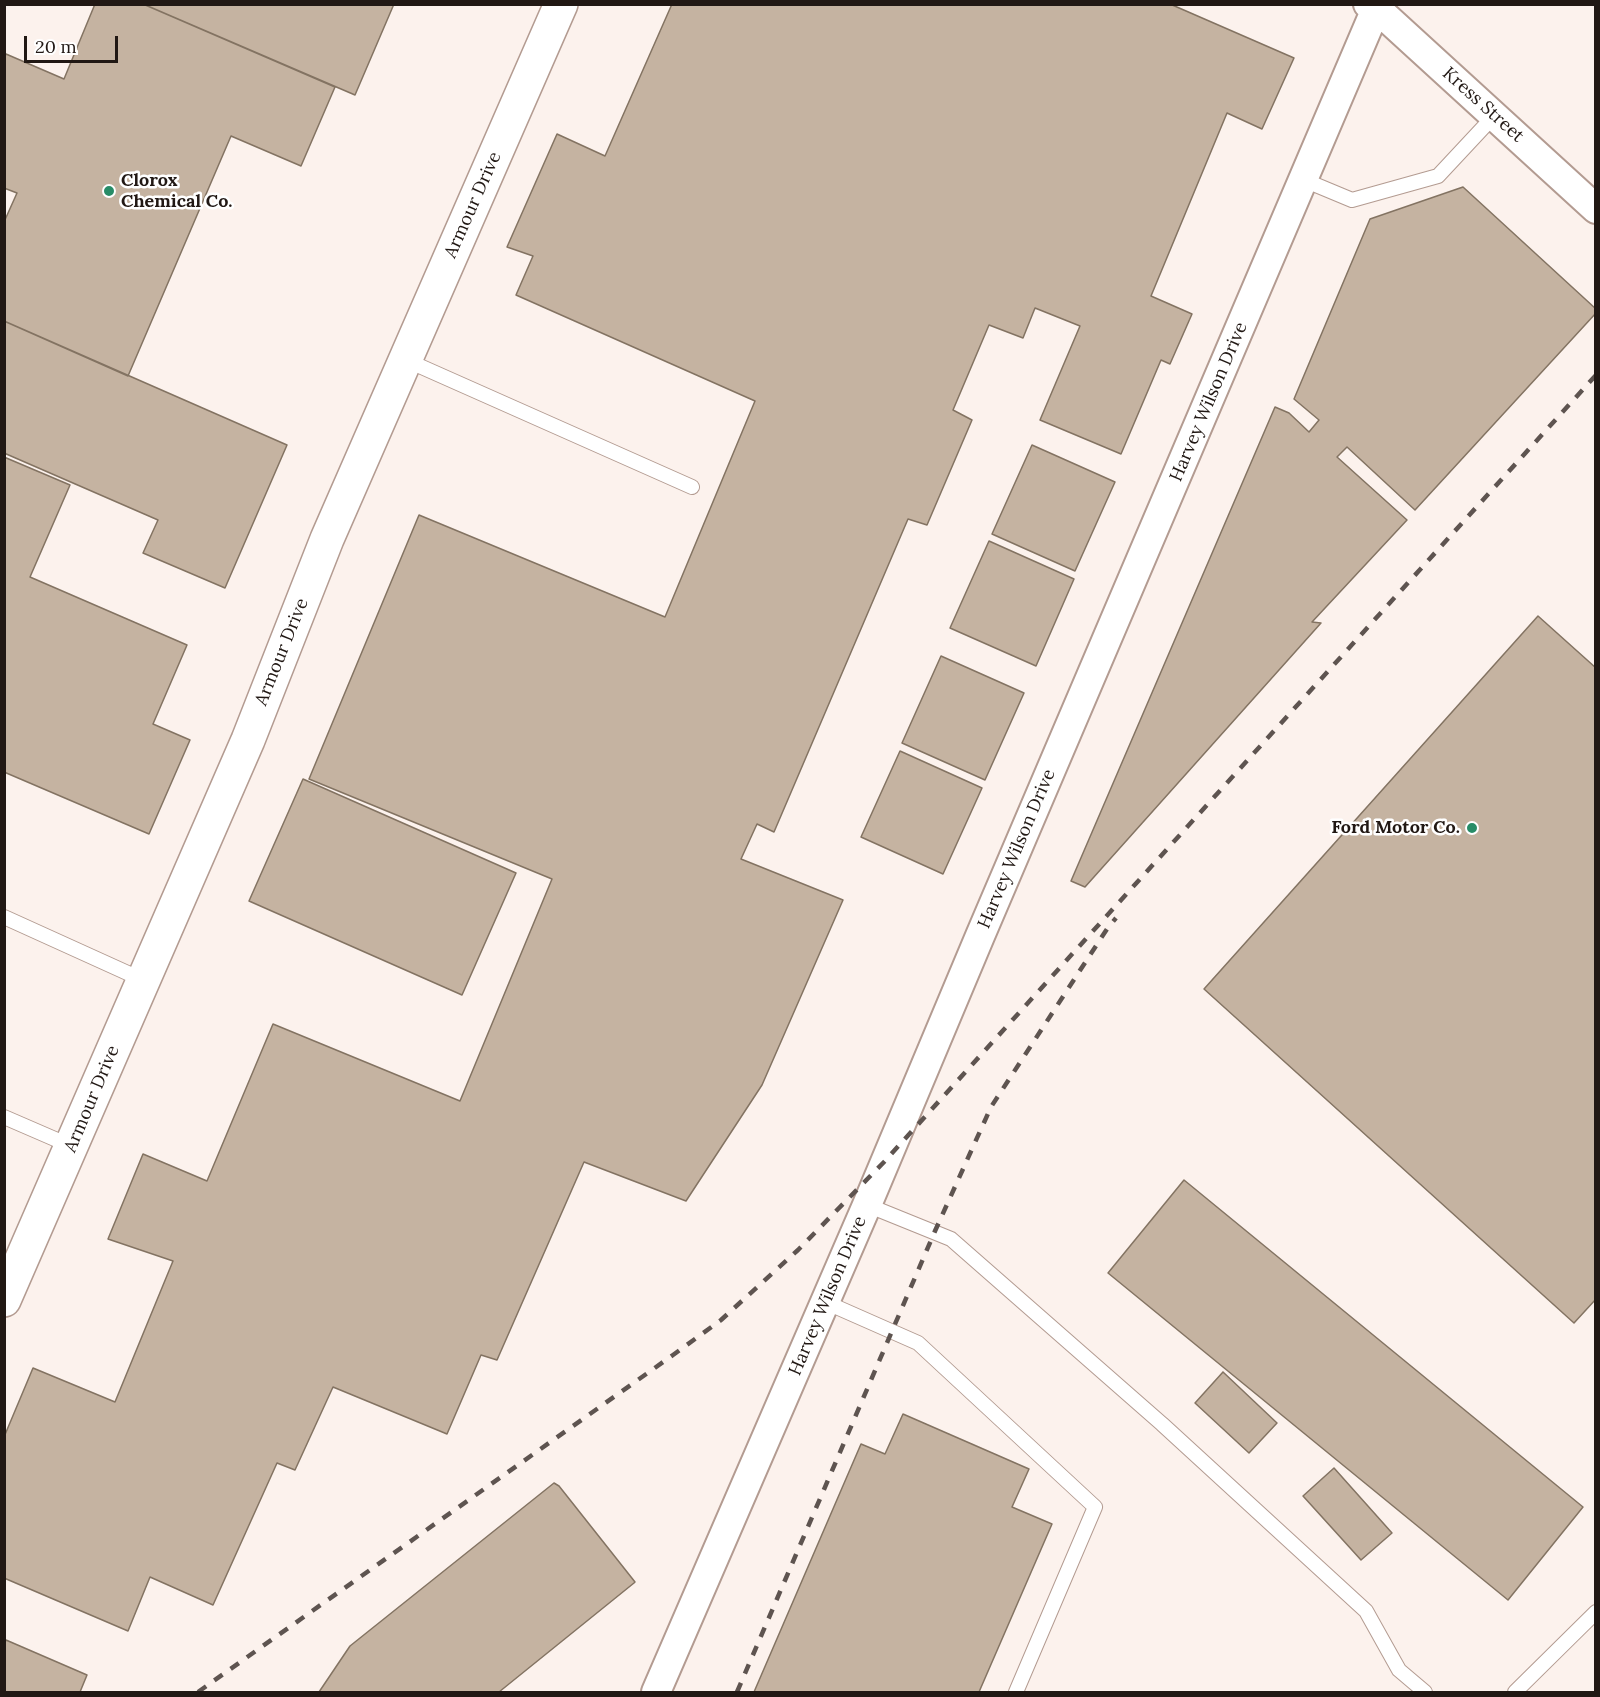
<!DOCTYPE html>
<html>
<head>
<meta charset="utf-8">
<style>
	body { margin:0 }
	#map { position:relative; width:1600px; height:1697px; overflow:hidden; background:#fcf2ed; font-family:Lora,serif }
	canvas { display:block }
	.frame { position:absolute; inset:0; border:6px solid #211814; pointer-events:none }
	.scale { position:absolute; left:24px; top:36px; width:94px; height:27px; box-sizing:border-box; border:3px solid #211814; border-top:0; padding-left:8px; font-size:18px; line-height:21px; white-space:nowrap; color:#211814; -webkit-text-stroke:4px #fff; paint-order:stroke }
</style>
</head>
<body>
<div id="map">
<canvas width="1600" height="1697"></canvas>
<div class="frame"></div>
<div class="scale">20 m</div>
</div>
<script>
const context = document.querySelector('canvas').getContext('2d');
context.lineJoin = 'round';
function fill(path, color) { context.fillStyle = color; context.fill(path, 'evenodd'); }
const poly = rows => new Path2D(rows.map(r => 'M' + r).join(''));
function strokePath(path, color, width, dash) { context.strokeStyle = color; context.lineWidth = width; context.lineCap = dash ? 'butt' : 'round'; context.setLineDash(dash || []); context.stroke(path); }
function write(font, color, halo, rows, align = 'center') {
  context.font = font + ' Lora,serif'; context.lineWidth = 5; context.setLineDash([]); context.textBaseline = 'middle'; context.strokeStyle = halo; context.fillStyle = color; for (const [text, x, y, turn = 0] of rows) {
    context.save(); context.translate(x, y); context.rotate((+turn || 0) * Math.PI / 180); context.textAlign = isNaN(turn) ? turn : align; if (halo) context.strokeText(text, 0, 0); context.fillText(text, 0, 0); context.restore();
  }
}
const building = poly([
	[95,4,143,4,335,87,301,166,231,136,128,376,4,321,4,222,17,193,4,188,4,57,6,54,64,79,95,4],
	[143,4,394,4,355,95,143,4],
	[672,4,1170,4,1294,58,1262,129,1227,113,1151,296,1192,314,1170,364,1161,360,1121,454,1040,420,1080,326,1035,308,1023,338,989,325,953,410,972,420,927,525,908,519,774,832,757,824,741,859,843,900,762,1085,686,1201,584,1162,497,1360,481,1355,447,1434,333,1387,295,1470,277,1463,213,1605,150,1577,128,1631,4,1578,4,1437,33,1368,115,1402,173,1261,108,1239,143,1154,207,1181,273,1024,460,1101,552,879,309,779,419,515,665,617,755,401,516,295,533,256,507,247,557,134,605,156,672,4],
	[1463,187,1596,309,1596,313,1415,510,1347,447,1337,457,1407,520,1312,622,1321,623,1085,887,1071,881,1275,407,1289,413,1309,432,1319,420,1294,399,1370,219,1463,187],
	[4,321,287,445,225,588,143,553,158,520,4,453,4,321],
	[1032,445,1115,482,1075,571,992,534,1032,445],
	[4,457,70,485,30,577,187,645,153,724,190,740,149,834,4,772,4,457],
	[989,541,1074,579,1036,666,950,628,989,541],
	[1538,616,1596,668,1596,1299,1574,1323,1204,989,1538,616],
	[941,656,1024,693,985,780,902,743,941,656],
	[900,751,982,788,943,874,861,837,900,751],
	[303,779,516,873,462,995,249,901,303,779],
	[1184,1180,1583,1507,1508,1600,1108,1273,1184,1180],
	[1223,1372,1277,1423,1249,1453,1195,1403,1223,1372],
	[903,1414,1029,1469,1012,1507,1052,1524,979,1692,754,1692,861,1444,885,1454,903,1414],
	[1334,1468,1392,1533,1361,1560,1303,1496,1334,1468],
	[554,1483,559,1486,635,1582,634,1583,499,1692,319,1692,350,1646,554,1483],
	[6,1640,87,1675,80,1692,4,1692,4,1644,6,1640]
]);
fill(building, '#c5b3a1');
strokePath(building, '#837362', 1.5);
const lane = poly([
	[1304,180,1352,200,1438,176,1494,116],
	[406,360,692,487],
	[4,917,143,980],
	[4,1117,71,1146],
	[867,1205,951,1239,1162,1424,1366,1611,1399,1670,1425,1692],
	[825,1302,918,1343,1095,1507,1016,1692],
	[1515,1692,1596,1612]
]);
const street = poly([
	[1368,4,1376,8,1596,209],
	[656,1692,867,1205,980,936,1378,4]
]);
const secondary = poly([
	[4,1300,248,740,327,539,561,4]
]);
strokePath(lane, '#b39b91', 16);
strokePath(street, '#b39b91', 32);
strokePath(secondary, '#b39b91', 36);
strokePath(lane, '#fff', 14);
strokePath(street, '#fff', 28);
strokePath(secondary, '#fff', 33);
strokePath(poly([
	[198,1692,673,1355,721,1320,798,1250,884,1162,1596,375],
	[737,1692,935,1231,991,1107,1107,929,1116,918]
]), '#5e5450', 4.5, [10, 10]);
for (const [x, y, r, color] of [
	[109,191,6,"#278c67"],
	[1472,828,6,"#278c67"]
]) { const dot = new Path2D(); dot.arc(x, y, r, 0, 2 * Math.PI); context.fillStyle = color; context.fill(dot); strokePath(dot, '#fff', 2); }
write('18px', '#211814', '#fff', [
	["Kress Street",1483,105,42],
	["Armour Drive",473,205,-66],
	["Harvey Wilson Drive",1209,402,-67],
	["Armour Drive",282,652,-68],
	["Harvey Wilson Drive",1017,849,-67],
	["Armour Drive",92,1099,-67],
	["Harvey Wilson Drive",828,1296,-67]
]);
write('bold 18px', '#211814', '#fff', [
	["Clorox",121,181],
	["Chemical Co.",121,202],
	["Ford Motor Co.",1460,828,"right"]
], 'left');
</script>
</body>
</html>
